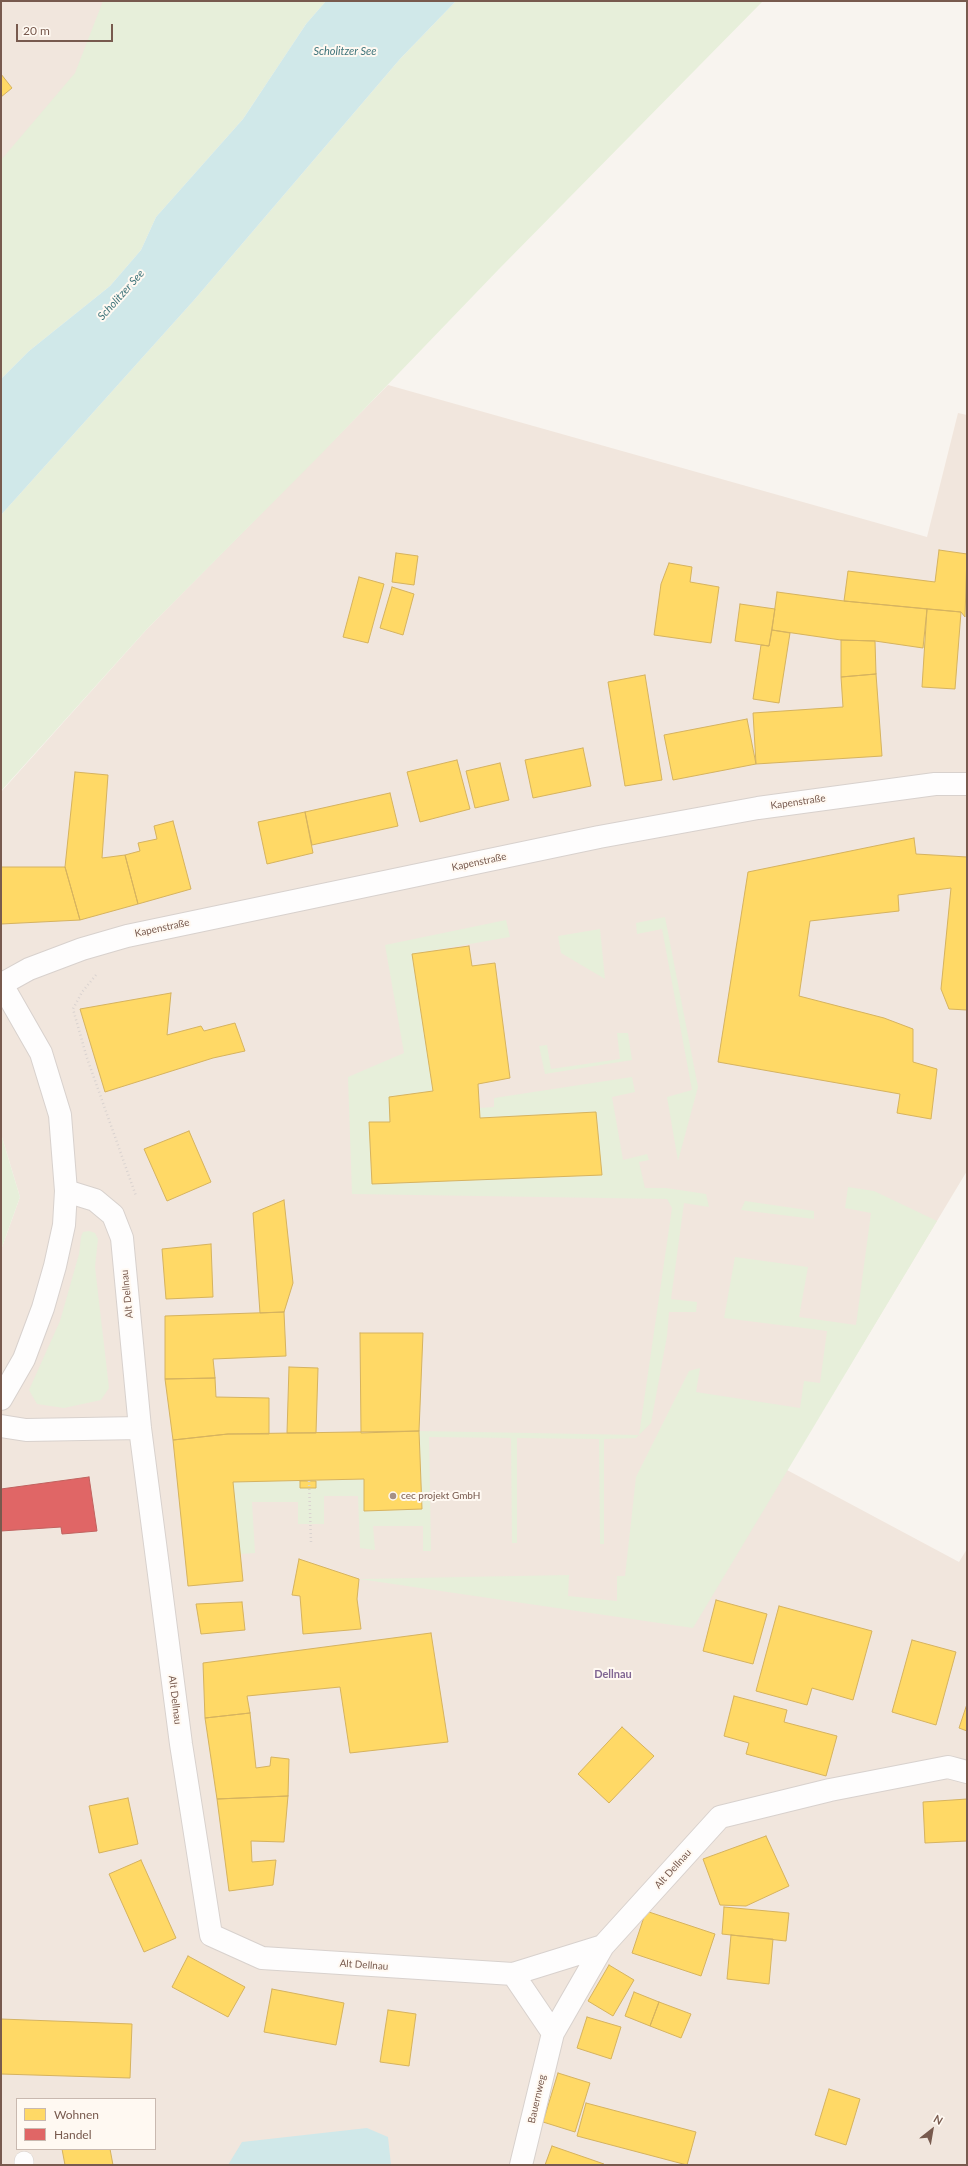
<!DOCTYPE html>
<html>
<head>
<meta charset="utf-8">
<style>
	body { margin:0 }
	#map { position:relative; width:968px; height:2166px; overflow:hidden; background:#f8f4ef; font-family:Lato,sans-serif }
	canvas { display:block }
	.frame { position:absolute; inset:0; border:2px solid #785a4e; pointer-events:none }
	.legend { position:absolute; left:16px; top:2098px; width:140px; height:52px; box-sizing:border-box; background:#fff9f2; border:1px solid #c9b9b0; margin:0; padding:5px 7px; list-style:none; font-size:12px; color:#785a4e }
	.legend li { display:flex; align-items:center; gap:8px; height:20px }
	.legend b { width:20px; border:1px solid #c9b9b0 }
	.north { position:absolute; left:912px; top:2110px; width:40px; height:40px; -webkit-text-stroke:3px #fff9f2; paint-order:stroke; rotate:31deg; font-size:11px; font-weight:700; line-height:16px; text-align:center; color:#785a4e }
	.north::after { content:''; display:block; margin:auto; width:14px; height:18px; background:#785a4e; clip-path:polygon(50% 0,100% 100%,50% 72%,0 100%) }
	.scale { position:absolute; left:16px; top:24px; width:97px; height:18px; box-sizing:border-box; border:2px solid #785a4e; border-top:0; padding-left:5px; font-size:12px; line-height:14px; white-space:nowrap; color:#785a4e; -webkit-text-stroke:3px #fff9f2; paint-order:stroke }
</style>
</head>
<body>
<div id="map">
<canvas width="968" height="2166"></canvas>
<div class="frame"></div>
<ul class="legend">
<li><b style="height:11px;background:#ffd966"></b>Wohnen</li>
<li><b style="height:11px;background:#e06666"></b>Handel</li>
</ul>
<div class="north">N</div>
<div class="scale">20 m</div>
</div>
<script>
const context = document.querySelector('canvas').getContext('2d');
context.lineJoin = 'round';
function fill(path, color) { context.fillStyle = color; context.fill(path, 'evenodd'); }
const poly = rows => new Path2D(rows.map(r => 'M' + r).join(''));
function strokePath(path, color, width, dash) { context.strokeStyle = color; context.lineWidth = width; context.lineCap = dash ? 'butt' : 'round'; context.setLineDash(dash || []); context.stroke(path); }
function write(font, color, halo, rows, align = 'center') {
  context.font = font + ' Lato,sans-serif'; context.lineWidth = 4; context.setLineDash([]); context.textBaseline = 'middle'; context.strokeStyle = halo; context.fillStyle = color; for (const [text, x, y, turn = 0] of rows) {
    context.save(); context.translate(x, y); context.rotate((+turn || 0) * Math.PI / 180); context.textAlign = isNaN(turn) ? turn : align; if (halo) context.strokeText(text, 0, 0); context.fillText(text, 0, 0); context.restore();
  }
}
fill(poly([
	[1,1,110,1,81,78,1,176],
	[388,385,927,537,958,413,967,415,967,1171,787,1470,959,1562,967,1549,967,2165,1,2165,1,1250,20,1197,1,1134,1,792,147,629],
	[17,2099,155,2099,155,2149,17,2149]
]), '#f1e6dd');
fill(poly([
	[103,1,326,1,306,24,243,119,156,217,141,250,110,286,29,351,1,379,1,160,75,73],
	[456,1,763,1,499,269,323,452,147,629,1,791,1,515,195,299,400,59],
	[665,917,698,1087,678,1161,667,1097,692,1090,662,929,637,934,636,923],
	[506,920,510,937,412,954,433,1091,389,1097,390,1122,369,1123,372,1184,602,1175,596,1112,480,1118,479,1108,494,1107,494,1098,632,1077,635,1092,612,1097,623,1160,647,1154,649,1160,639,1162,645,1188,666,1188,706,1194,709,1207,684,1203,671,1299,697,1302,696,1312,669,1312,667,1336,651,1423,636,1438,604,1439,604,1544,600,1544,599,1439,517,1438,517,1543,512,1543,511,1438,429,1437,431,1551,423,1551,423,1526,373,1526,375,1550,360,1548,358,1496,324,1496,324,1524,298,1524,298,1502,252,1502,255,1553,240,1554,233,1482,364,1479,364,1511,422,1509,419,1431,639,1435,672,1208,667,1199,352,1194,348,1077,404,1053,385,945],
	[600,929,605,979,561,953,558,936],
	[617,1033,628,1033,632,1060,545,1074,539,1046,547,1045,551,1069,620,1059],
	[1,1134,20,1197,1,1250],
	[848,1187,874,1191,937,1221,693,1628,359,1579,569,1575,568,1596,617,1601,617,1576,625,1576,636,1477,689,1371,700,1368,696,1392,800,1408,804,1381,820,1383,827,1331,724,1318,735,1257,808,1267,799,1317,856,1325,871,1213,845,1208],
	[745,1201,814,1211,814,1219,741,1210],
	[89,1231,95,1233,98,1239,95,1267,109,1388,101,1400,64,1408,37,1404,29,1390,60,1321,79,1254,81,1237,83,1232]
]), '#e7efda');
fill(poly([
	[326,1,456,1,400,59,195,299,1,515,1,379,29,351,110,286,141,250,156,217,243,119,306,24],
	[367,2128,388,2137,391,2165,228,2165,242,2142]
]), '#d0e8e9');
const homes = poly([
	[1,74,12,88,1,97,1,74],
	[939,550,967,554,965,617,961,612,844,601,848,571,935,582,939,550],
	[396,553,418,556,414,585,392,582,396,553],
	[669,563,692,567,690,582,719,587,711,643,654,635,661,584,669,563],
	[359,577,384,584,368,643,343,637,359,577],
	[392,587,414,594,403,635,380,628,392,587],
	[777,592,844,601,927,609,923,648,875,641,841,640,772,630,777,592],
	[740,604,775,609,769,646,735,641,740,604],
	[927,609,961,612,955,689,922,687,927,609],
	[772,630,790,633,779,703,753,699,761,645,769,646,772,630],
	[841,640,875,641,876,674,841,677,841,640],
	[876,674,882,756,756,764,753,713,843,707,841,677,876,674],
	[645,675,662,780,625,786,608,682,645,675],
	[747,719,756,764,673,780,664,735,747,719],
	[583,748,591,786,533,798,525,760,583,748],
	[457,760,470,809,420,822,407,772,457,760],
	[500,763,509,800,475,808,466,771,500,763],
	[75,772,108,775,102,858,125,855,138,904,80,920,65,867,75,772],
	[390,793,398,826,312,845,305,812,390,793],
	[305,812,313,853,267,864,258,822,305,812],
	[173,821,191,889,138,904,125,855,140,851,138,843,157,839,154,826,173,821],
	[914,838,916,854,967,857,967,1010,949,1009,941,989,951,888,898,895,899,911,810,921,799,996,884,1018,913,1029,913,1062,937,1069,931,1119,897,1113,900,1094,718,1062,748,872,914,838],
	[1,867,65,867,80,920,1,924,1,867],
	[469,946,472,966,495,963,510,1078,478,1084,480,1118,596,1112,602,1175,372,1184,369,1122,390,1122,389,1097,433,1091,412,954,469,946],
	[171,993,167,1035,201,1026,204,1031,235,1023,245,1051,213,1058,105,1092,80,1009,171,993],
	[189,1131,211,1182,167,1201,144,1149,189,1131],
	[284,1200,293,1283,284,1312,260,1313,253,1213,284,1200],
	[211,1244,213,1297,166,1299,162,1249,211,1244],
	[284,1312,286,1356,213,1359,215,1378,165,1379,165,1316,284,1312],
	[360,1333,423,1333,419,1431,361,1433,360,1333],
	[289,1367,318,1368,316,1433,287,1433,289,1367],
	[215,1378,216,1397,269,1398,269,1434,228,1434,173,1440,165,1379,215,1378],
	[419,1431,422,1509,364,1511,364,1479,233,1482,243,1581,188,1586,173,1440,228,1434,419,1431],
	[300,1481,316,1481,316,1488,300,1488,300,1481],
	[299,1559,359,1579,357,1599,361,1629,303,1634,300,1596,292,1595,299,1559],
	[716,1600,767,1614,753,1664,703,1651,716,1600],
	[242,1602,245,1630,201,1634,196,1604,242,1602],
	[779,1606,872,1631,853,1700,812,1688,807,1705,756,1691,779,1606],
	[431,1633,448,1742,350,1753,340,1687,247,1696,250,1713,205,1718,203,1663,431,1633],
	[912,1640,956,1652,936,1725,892,1712,912,1640],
	[734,1696,787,1710,784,1722,837,1736,826,1776,746,1754,749,1743,724,1736,734,1696],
	[967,1704,967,1731,959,1728,967,1704],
	[250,1713,256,1768,270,1766,271,1757,289,1759,288,1796,217,1799,205,1718,250,1713],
	[622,1727,654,1756,609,1803,578,1774,622,1727],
	[288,1796,284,1842,251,1841,252,1862,276,1860,273,1885,229,1891,217,1799,288,1796],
	[128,1798,138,1844,99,1853,89,1806,128,1798],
	[967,1799,967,1841,925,1843,923,1802,967,1799],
	[766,1836,789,1886,746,1906,720,1905,703,1859,766,1836],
	[141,1860,176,1938,144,1952,109,1874,141,1860],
	[724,1907,789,1913,786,1941,722,1934,724,1907],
	[646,1911,715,1934,701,1976,632,1953,646,1911],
	[731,1935,773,1939,769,1984,727,1979,731,1935],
	[188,1956,245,1987,228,2017,172,1987,188,1956],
	[609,1965,634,1980,613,2016,588,2001,609,1965],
	[272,1989,344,2003,336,2045,264,2032,272,1989],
	[634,1992,659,2002,650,2026,625,2016,634,1992],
	[659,2002,691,2014,681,2038,650,2026,659,2002],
	[388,2010,416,2014,409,2066,380,2062,388,2010],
	[587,2017,621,2027,611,2059,577,2048,587,2017],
	[1,2019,132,2024,130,2078,1,2074,1,2019],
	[558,2073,590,2083,575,2132,543,2122,558,2073],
	[829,2089,860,2099,846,2145,815,2135,829,2089],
	[586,2103,696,2132,687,2165,577,2136,586,2103],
	[552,2146,604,2164,604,2165,545,2165,552,2146],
	[62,2149,110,2149,113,2165,65,2165,62,2149]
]);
fill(homes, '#ffd966');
strokePath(homes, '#d6b35f', 1);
const shops = poly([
	[89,1477,97,1531,62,1534,61,1527,1,1531,1,1489,89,1477]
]);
fill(shops, '#e06666');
strokePath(shops, '#c1625f', 1);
const service = poly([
	[24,2161,24,2165]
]);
const minor = poly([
	[2,984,29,969,82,949,127,936,599,837,758,808,935,784,967,784],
	[66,1191,95,1200,113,1215,122,1238,140,1428,159,1574,181,1744,211,1935,262,1958,513,1974,603,1946,720,1817,830,1790,948,1767,967,1772],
	[1,1426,26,1430,140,1428],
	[513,1974,553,2033],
	[521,2165,553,2033,603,1946]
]);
const tertiary = poly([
	[1,983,41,1053,60,1115,66,1191,64,1225,55,1266,43,1308,24,1359,1,1399]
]);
strokePath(service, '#d8d1cd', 20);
strokePath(minor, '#d8d1cd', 24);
strokePath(tertiary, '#d8d1cd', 24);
strokePath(poly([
	[96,975,82,992,73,1009,87,1058,136,1196],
	[309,1481,311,1542]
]), '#dad3d0', 2.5, [1, 3]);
strokePath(service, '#fefdfd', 19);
strokePath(minor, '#fefdfd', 22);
strokePath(tertiary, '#fefdfd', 22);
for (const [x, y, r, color] of [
	[393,1496,4,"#a59086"]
]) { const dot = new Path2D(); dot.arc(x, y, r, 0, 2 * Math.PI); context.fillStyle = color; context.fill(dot); strokePath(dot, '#fff9f2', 1.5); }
write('10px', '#785a4e', '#fff9f2', [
	["Kapenstraße",798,802,-8],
	["Kapenstraße",479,862,-12],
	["Kapenstraße",162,928,-12],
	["Alt Dellnau",127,1294,-96],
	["Alt Dellnau",175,1700,83],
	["Alt Dellnau",673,1869,-48],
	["Alt Dellnau",364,1965,4],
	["Bauernweg",537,2099,-77]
]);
write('10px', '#785a4e', '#fff9f2', [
	["cec projekt GmbH",401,1496]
], 'left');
write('italic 11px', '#41767c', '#fff9f2', [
	["Scholitzer See",345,51],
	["Scholitzer See",121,295,-48]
]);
write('bold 11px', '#816693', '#fff9f2', [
	["Dellnau",613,1674]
]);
</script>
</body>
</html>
